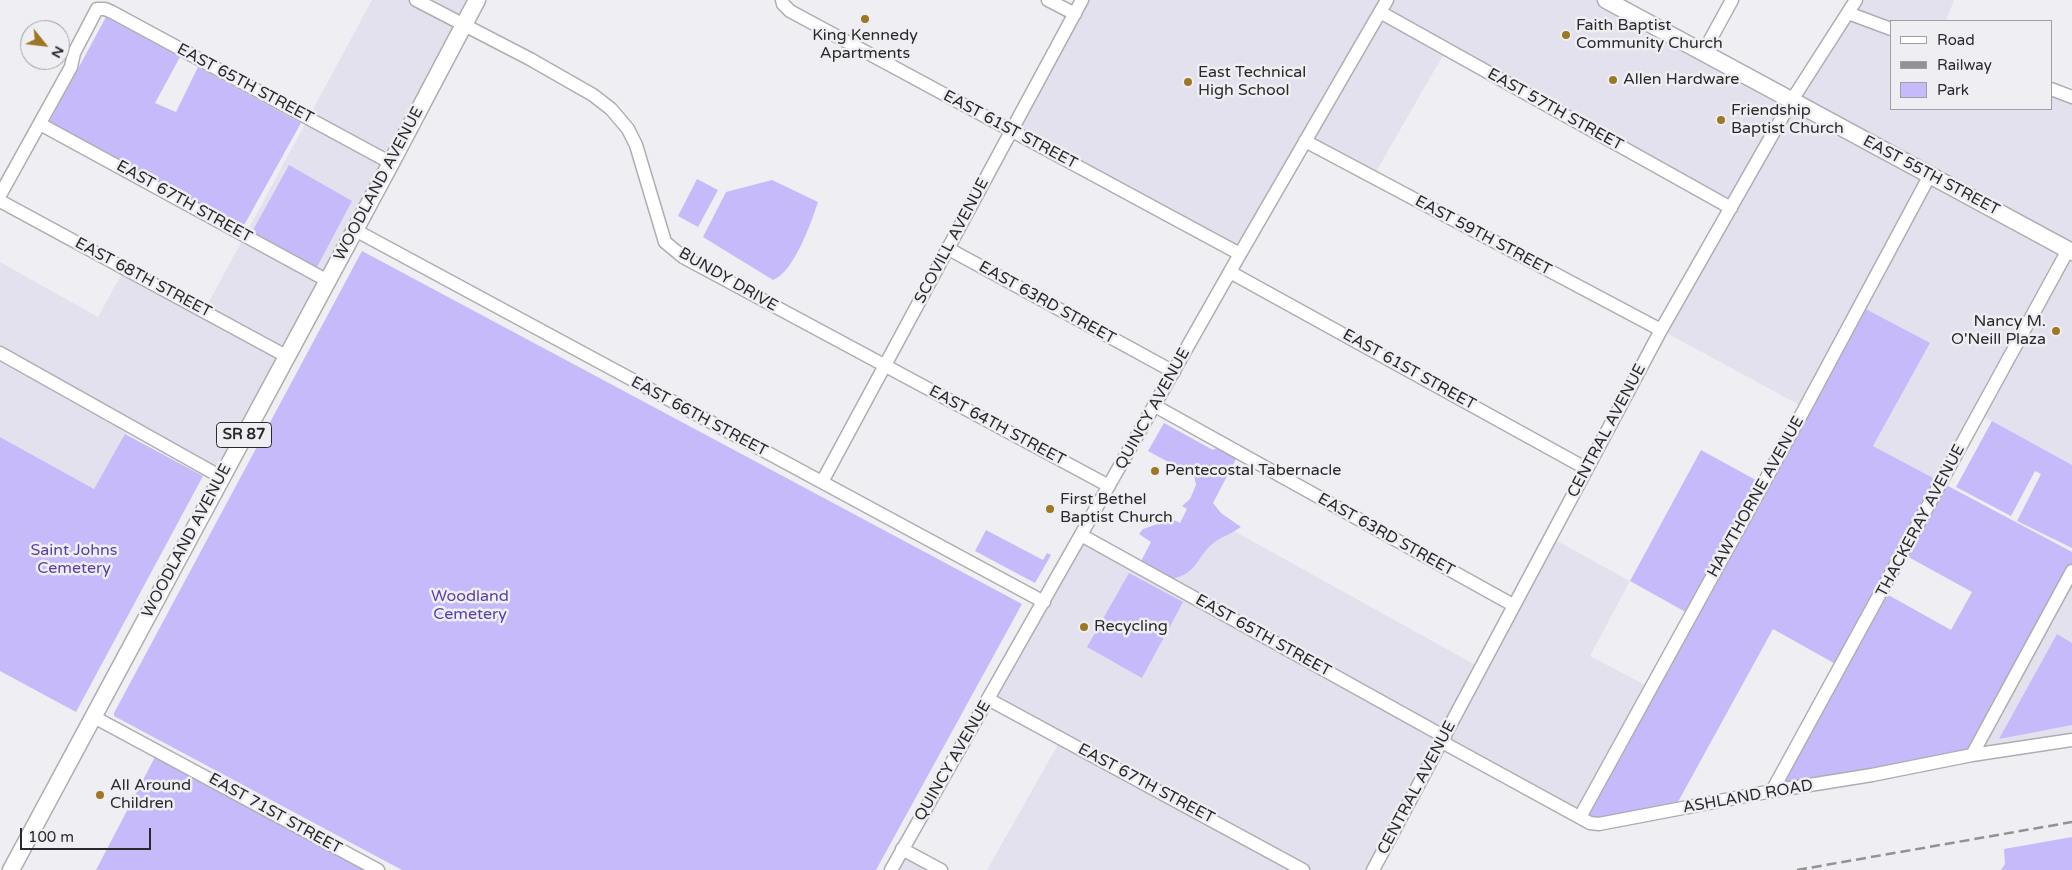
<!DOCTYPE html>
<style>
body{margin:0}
#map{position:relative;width:2072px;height:870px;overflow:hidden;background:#efeff3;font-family:"Varela Round",sans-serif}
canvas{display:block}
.legend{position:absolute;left:1890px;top:20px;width:162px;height:90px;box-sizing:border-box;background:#efeff3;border:1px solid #a0a0a3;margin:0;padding:6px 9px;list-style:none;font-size:15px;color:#2a2a2c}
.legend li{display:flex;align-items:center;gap:10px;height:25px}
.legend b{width:25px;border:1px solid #a0a0a3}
.north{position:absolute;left:20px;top:20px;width:50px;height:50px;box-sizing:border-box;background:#efeff3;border:1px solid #a0a0a3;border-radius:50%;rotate:119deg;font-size:14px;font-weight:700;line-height:20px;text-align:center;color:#2a2a2c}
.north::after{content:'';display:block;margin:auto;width:18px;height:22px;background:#9d7723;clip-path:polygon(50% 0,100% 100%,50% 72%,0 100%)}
.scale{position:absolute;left:20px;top:828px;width:131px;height:22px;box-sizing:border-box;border:2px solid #2a2a2c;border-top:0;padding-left:6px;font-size:15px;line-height:18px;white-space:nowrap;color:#2a2a2c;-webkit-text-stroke:4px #efeff3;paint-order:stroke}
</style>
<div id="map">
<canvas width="2072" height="870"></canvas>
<ul class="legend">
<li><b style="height:6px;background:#fff"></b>Road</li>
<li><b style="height:6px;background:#929295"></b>Railway</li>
<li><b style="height:14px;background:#c6bafb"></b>Park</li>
</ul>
<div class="north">N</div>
<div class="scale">100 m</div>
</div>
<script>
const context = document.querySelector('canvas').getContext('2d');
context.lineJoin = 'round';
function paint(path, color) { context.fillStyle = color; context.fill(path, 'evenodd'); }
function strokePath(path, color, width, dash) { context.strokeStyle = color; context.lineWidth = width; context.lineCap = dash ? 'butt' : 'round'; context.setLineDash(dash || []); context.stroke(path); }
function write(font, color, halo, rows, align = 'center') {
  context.font = font + ' "Varela Round",sans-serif'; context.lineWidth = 5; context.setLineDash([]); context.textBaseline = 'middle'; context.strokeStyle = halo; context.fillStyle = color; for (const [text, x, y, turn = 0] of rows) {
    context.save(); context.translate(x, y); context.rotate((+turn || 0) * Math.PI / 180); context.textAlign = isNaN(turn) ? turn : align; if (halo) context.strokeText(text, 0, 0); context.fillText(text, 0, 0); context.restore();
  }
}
const built = new Path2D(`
 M372 0H477L221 477 131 426 94 489 0 437V262L98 317 125 268 204 311Z
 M1082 0H1606L1791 100 1856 0H1954L1946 21H1891V109H2051V89L2072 97V465L1979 414 1942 483 1873 446 1930 343 1805 408 1661 330 1731 207 1446 50 1373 177 1305 142 1240 254 1011 130Z
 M1198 511 1481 668 1550 537 1630 581 1590 656 1651 688 1580 817 1442 742 1373 870H987L1061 739 988 699 1081 535 1160 579Z
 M2072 571V740L1972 755Z
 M902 849 941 870H891Z`);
const green = new Path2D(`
 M106 17 180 57 155 103 176 112 198 67 301 123 243 227 49 122Z
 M289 165 352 201 317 267 252 232Z
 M697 179 718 190 698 227 678 216Z
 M772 180 818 202C811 223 794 272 773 280L703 237 726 192Z
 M362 251 1022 604 876 870H402L114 716V713Z
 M1860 306 1930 343 1873 446 2072 552V571L1972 755 1772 791 1841 667 1773 629 1673 811 1599 824 1580 817 1691 615 1630 581 1701 450 1763 484ZM1903 554 1972 592 1951 630 1883 592Z
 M1992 421 2072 465V548L2017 521 2041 474 2035 471 2011 516 1956 487Z
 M1164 423 1213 450 1218 447 1236 459 1213 503 1221 513 1241 527C1233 533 1223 536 1216 541 1196 555 1199 574 1171 579L1140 563 1151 542 1139 534 1143 529 1172 519 1180 523 1187 509 1182 506 1190 499 1196 485 1194 476 1148 451Z
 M125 434 203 476 76 712 0 671V437L94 489Z
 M986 530 1043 560 1047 553 1051 555 1035 583 975 551Z
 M1129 573 1183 602 1142 678 1087 647Z
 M2057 634 2072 643V725L1999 739Z
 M155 757 364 870H96Z
 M2072 837V870H2001L2005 864 2004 849Z`);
const minor = new Path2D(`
 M416 0 530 59 593 95 611 109 628 129 636 145 665 242 683 257 1109 486
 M782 0 783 4 790 11 1240 254
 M1048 0 1075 14
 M1380 12 1731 208
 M1848 13 1891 29
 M1703 53 1732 0
 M2051 89 2072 97
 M40 124 328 281
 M1305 141 1661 330
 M0 195 71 67 74 53 97 9H105L112 12 391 163
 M0 201 286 356
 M355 230 1044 602
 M947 248 1174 372
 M1230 272 1587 469
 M0 353 221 477
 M1155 406 1513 605
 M822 482 1082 0
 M1081 535 1445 737
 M988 699 1303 870
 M92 716 378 870
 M1442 742 1590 823 1599 824 1772 791 1872 775 1972 755 2072 740
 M1972 755 2072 571
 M1772 791 2068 250
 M1580 817 1805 408 1930 175
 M902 849 941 870
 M891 870 1240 254 1387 0
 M1373 870 1661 330 1792 100 1856 0`);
const major = new Path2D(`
 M1606 0 2072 252
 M11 870 391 163 477 0`);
const rail = new Path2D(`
 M1797 870 2072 822`);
const markers = [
 [865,19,5,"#9d7723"],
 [1566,35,5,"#9d7723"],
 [1613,80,5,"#9d7723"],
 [1188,82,5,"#9d7723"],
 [1721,120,5,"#9d7723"],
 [2056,331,5,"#9d7723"],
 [1155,471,5,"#9d7723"],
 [1050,509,5,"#9d7723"],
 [1084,627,5,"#9d7723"],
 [100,795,5,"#9d7723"]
];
const shields = [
 [244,435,55]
];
const shieldNames = [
 ["SR 87",244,435]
];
const poiNames = [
 ["Faith Baptist",1576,26],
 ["Community Church",1576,44],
 ["King Kennedy",865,36,"center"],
 ["Apartments",865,54,"center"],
 ["East Technical",1198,73],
 ["High School",1198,91],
 ["Allen Hardware",1623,80],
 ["Friendship",1731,111],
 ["Baptist Church",1731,129],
 ["Nancy M.",2046,322,"right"],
 ["O'Neill Plaza",2046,340,"right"],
 ["Pentecostal Tabernacle",1165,471],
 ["First Bethel",1060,500],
 ["Baptist Church",1060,518],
 ["Recycling",1094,627],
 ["All Around",110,786],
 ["Children",110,804]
];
const streetNames = [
 ["EAST 65TH STREET",245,84,28],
 ["EAST 57TH STREET",1555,110,29],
 ["EAST 61ST STREET",1010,130,28],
 ["EAST 55TH STREET",1931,176,28],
 ["WOODLAND AVENUE",379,184,-62],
 ["EAST 67TH STREET",184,202,29],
 ["EAST 59TH STREET",1483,236,28],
 ["SCOVILL AVENUE",952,241,-62],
 ["EAST 68TH STREET",143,278,28],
 ["BUNDY DRIVE",728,280,30],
 ["EAST 63RD STREET",1047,303,29],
 ["EAST 61ST STREET",1409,370,29],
 ["QUINCY AVENUE",1153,409,-61],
 ["EAST 66TH STREET",699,417,28],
 ["EAST 64TH STREET",997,426,28],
 ["CENTRAL AVENUE",1607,431,-62],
 ["HAWTHORNE AVENUE",1756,497,-61],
 ["THACKERAY AVENUE",1921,521,-62],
 ["EAST 63RD STREET",1386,535,29],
 ["WOODLAND AVENUE",187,541,-62],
 ["EAST 65TH STREET",1263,636,29],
 ["QUINCY AVENUE",953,761,-60],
 ["EAST 67TH STREET",1146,784,28],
 ["CENTRAL AVENUE",1417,788,-62],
 ["ASHLAND ROAD",1748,797,-10],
 ["EAST 71ST STREET",275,814,29]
];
const parkNames = [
 ["Saint Johns",74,551],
 ["Cemetery",74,569],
 ["Woodland",470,597],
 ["Cemetery",470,615]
];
paint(built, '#e3e1ed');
paint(green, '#c6bafb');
strokePath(minor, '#aeaeb2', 15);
strokePath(major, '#aeaeb2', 19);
strokePath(minor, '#fff', 12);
strokePath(major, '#fff', 16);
strokePath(rail, '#929295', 2.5, [10, 5]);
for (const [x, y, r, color] of markers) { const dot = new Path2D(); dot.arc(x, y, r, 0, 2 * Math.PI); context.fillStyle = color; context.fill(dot); strokePath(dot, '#efeff3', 2); }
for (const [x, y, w] of shields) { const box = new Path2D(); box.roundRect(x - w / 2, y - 12.5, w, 25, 4); context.fillStyle = '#efeff3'; context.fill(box); strokePath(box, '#2a2a2c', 1); }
write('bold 15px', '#2a2a2c', null, shieldNames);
write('16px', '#2a2a2c', '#efeff3', poiNames, 'left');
write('16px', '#2a2a2c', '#efeff3', streetNames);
write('16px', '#5d3ea5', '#efeff3', parkNames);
</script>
